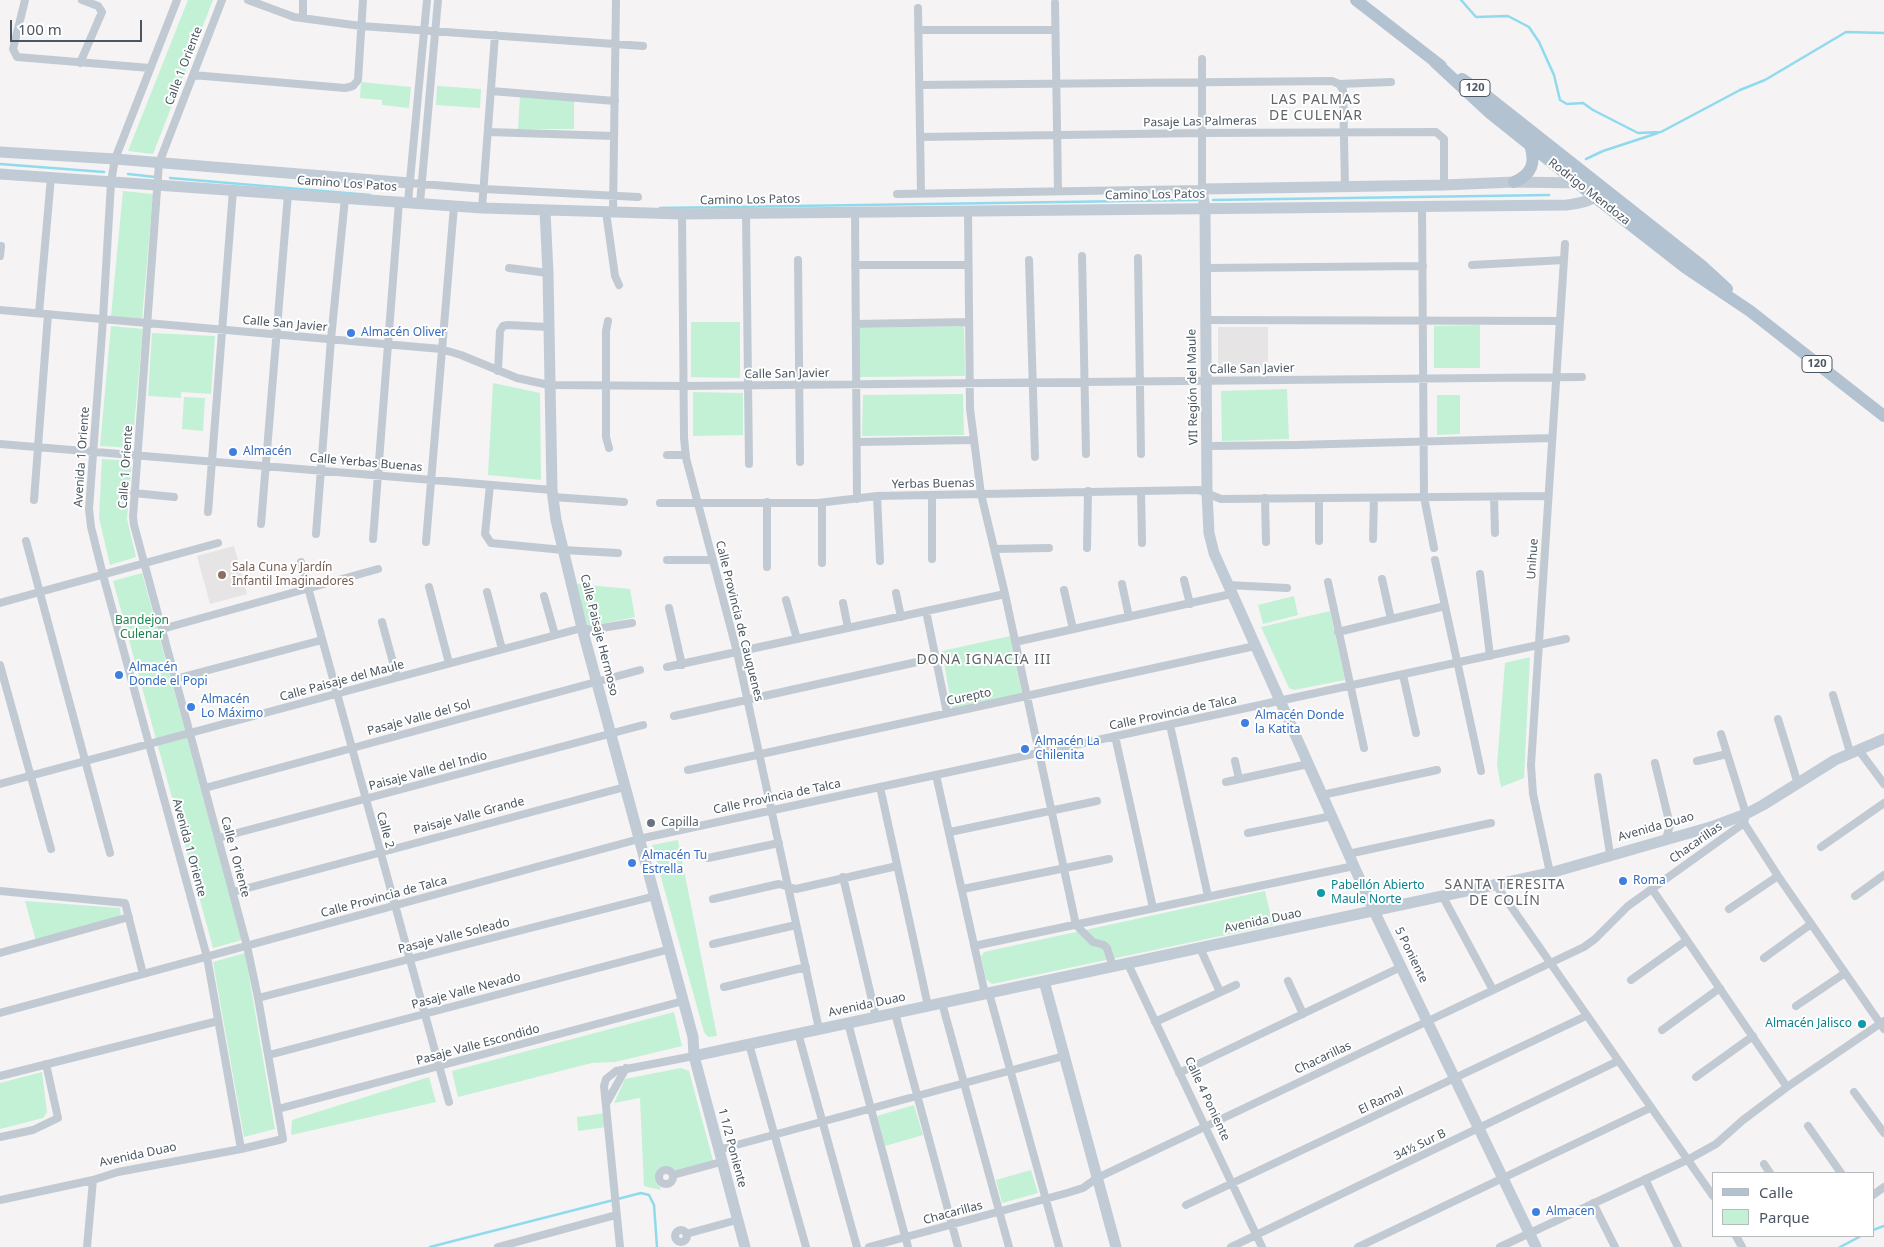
<!DOCTYPE html>
<meta charset="utf-8">
<style>
body{margin:0}
#map{position:relative;width:1884px;height:1247px;overflow:hidden;background:#f5f3f3;font-family:"Noto Sans",sans-serif}
canvas{display:block}
.legend{position:absolute;left:1712px;top:1172px;width:162px;height:65px;box-sizing:border-box;background:#fff;border:1px solid #b7bbc0;margin:0;padding:6px 9px;list-style:none;font-size:15px;color:#4a5661}
.legend li{display:flex;align-items:center;gap:10px;height:25px}
.legend b{width:25px;border:1px solid #b7bbc0}
.scale{position:absolute;left:10px;top:20px;width:132px;height:22px;box-sizing:border-box;border:2px solid #4a5661;border-top:0;padding-left:6px;font-size:15px;line-height:18px;white-space:nowrap;color:#4a5661;-webkit-text-stroke:4px #fff;paint-order:stroke}
</style>
<div id="map">
<canvas width="1884" height="1247"></canvas>
<ul class="legend">
<li><b style="height:6px;background:#b3c2d1"></b>Calle</li>
<li><b style="height:14px;background:#c3f1d5"></b>Parque</li>
</ul>
<div class="scale">100 m</div>
</div>
<script>
const context = document.querySelector('canvas').getContext('2d');
context.lineJoin = 'round';
function paint(path, color) { context.fillStyle = color; context.fill(path, 'evenodd'); }
function strokePath(path, color, width, dash) { context.strokeStyle = color; context.lineWidth = width; context.lineCap = dash ? 'butt' : 'round'; context.setLineDash(dash || []); context.stroke(path); }
function write(font, color, halo, rows, align = 'center') {
  context.font = font + ' "Noto Sans",sans-serif'; context.lineWidth = 4; context.setLineDash([]); context.textBaseline = 'middle'; context.strokeStyle = halo; context.fillStyle = color; for (const [text, x, y, turn = 0] of rows) {
    context.save(); context.translate(x, y); context.rotate((+turn || 0) * Math.PI / 180); context.textAlign = isNaN(turn) ? turn : align; if (halo) context.strokeText(text, 0, 0); context.fillText(text, 0, 0); context.restore();
  }
}
const education = new Path2D(`
 M1218 327H1268V371L1224 372 1218 368Z
 M234 546 247 594 210 604 197 556Z`);
const green = new Path2D(`
 M188 0H213L153 154 128 151Z
 M361 82 411 87 409 108 382 105V100L360 98Z
 M437 86 481 89 480 108 436 105Z
 M520 96 574 101V129H518Z
 M123 191 153 194 142 319 111 316Z
 M691 322H740V378L691 377Z
 M1480 325V368H1434V326Z
 M111 326 143 329 132 448 100 446Z
 M964 326 965 376 860 377 859 328Z
 M152 333 215 336 211 394 181 392V398L148 396Z
 M493 383 540 393 541 480 488 475Z
 M1287 389 1289 439 1222 441 1221 391Z
 M693 392 743 393V435L693 436Z
 M963 394 964 435 862 436 863 395Z
 M1437 395H1460V434L1437 435Z
 M184 397 205 398 203 431 182 429Z
 M102 459 132 461 127 519 136 557 110 565 99 518Z
 M142 573 242 940 213 948 113 581Z
 M577 584 630 589 635 617 587 627Z
 M1294 596 1298 615 1263 624 1258 605Z
 M1330 611 1345 680 1294 690 1289 688 1261 627Z
 M1010 636 1022 694 952 709 942 651Z
 M1530 657 1524 778 1501 787 1497 765 1505 663Z
 M678 840 717 1036 708 1037 704 1032 652 845Z
 M1265 891 1273 925 992 984 986 979 981 957 984 952Z
 M25 901 120 908 121 917 36 941Z
 M245 953 275 1129 244 1137 213 962Z
 M674 1012 682 1046 615 1062 592 1063 458 1097 452 1071Z
 M681 1068 689 1071 714 1164 673 1173 668 1170C657 1173 656 1180 661 1190L644 1186 640 1098 614 1103 625 1079Z
 M42 1072 47 1112 43 1118 0 1129V1083Z
 M429 1077 436 1102 291 1135 292 1120Z
 M914 1105 923 1135 885 1146 877 1116Z
 M606 1113 607 1127 578 1131 577 1117Z
 M1031 1170 1038 1193 1002 1203 996 1180Z`);
const stream = new Path2D(`
 M1461 0 1476 17 1508 16 1529 27 1539 42 1554 75 1560 100 1567 104 1583 103 1593 110 1638 133 1661 132 1740 90 1765 80 1846 32 1884 33
 M1586 159 1603 151 1658 133
 M0 164 104 172
 M128 174 155 177
 M170 178 370 195
 M1213 200 1549 195
 M660 208 1197 200
 M1873 1230 1884 1226
 M430 1247 641 1193 649 1195 654 1205 657 1247
 M1840 1247 1861 1236`);
const street = new Path2D(`
 M25 0 13 49 17 57 150 68
 M177 0 115 159 111 182 103 319 89 509 91 527 103 575 207 957 241 1149
 M248 0 294 17 361 26 643 46
 M1055 3 1058 190
 M918 8 921 193
 M303 18V0
 M918 30H1055
 M80 63 102 12 98 6 82 0
 M193 75 345 88 353 86 358 80 363 0
 M1339 84 1343 90 1345 187
 M1339 84 1391 82
 M919 85 1332 81 1339 84
 M491 91 615 101
 M488 132 614 136
 M920 137 1202 133 1436 132 1444 139V185
 M410 183 484 189 638 197
 M897 194 1202 189V59
 M408 202 427 0
 M420 203 438 0
 M1422 207 1424 497 1434 548
 M482 208 495 35
 M968 211 970 409 981 494 1005 594 1076 925 1093 942 1104 945 1107 948 1113 967
 M606 212 615 276 619 285
 M613 212 616 0
 M855 212 857 499
 M746 213 749 464
 M682 214 684 438 686 458 737 652 819 1029
 M0 256 1 246
 M1082 256 1086 454
 M1138 258 1141 454
 M798 260 800 462
 M1029 260 1035 457
 M855 265H968
 M1472 265 1564 260
 M509 268 548 273
 M1206 268 1423 266
 M0 310 441 349 461 355 517 378 549 385 684 386 1582 377
 M39 313 51 177
 M1206 320 1560 321
 M608 321 606 331V437L609 448
 M856 324 969 322
 M498 371 500 331 503 326 508 325 548 327
 M858 442 973 440
 M0 444 552 490
 M1207 446 1296 445 1552 438
 M667 455H686
 M490 485 485 534 491 543 563 550 618 553
 M1141 491 1142 543
 M134 493 174 497
 M932 495V559
 M877 496 880 561
 M553 497 624 502
 M1494 497 1495 533
 M1265 498 1266 542
 M1319 498V541
 M34 500 48 314
 M660 503H818L877 496 1141 491 1199 490 1221 499 1548 496
 M822 503V563
 M208 512 233 190
 M261 524 288 194
 M316 534 331 339 345 198
 M373 539 399 202
 M1373 539 1374 498
 M26 541 110 853
 M426 542 454 206
 M1087 548 1088 491
 M995 549 1049 548
 M667 560H713
 M1435 560 1481 771
 M301 562 449 1102
 M767 567V502
 M1480 574 1490 656
 M1382 579 1391 619
 M1184 580 1190 604
 M1328 582 1364 748
 M1122 584 1129 617
 M1227 585 1287 588
 M429 587 449 663
 M1064 590 1073 629
 M487 592 502 649
 M896 593 901 617
 M544 596 555 635
 M786 600 797 639
 M0 603 218 543
 M843 603 848 628
 M669 608 682 665
 M926 611 947 713
 M382 622 397 677
 M162 629 378 569
 M1338 632 1445 606
 M1015 642 1231 594
 M0 665 51 849
 M667 667 1005 594
 M1403 675 1416 733
 M175 679 322 640
 M1833 695 1850 752
 M674 716 935 658
 M1778 719 1798 784
 M1170 725 1208 896
 M1115 736 1153 908
 M1858 749 1884 784
 M1235 761 1239 779
 M1697 761 1727 754
 M1655 763 1670 825 1666 839
 M688 770 1255 646
 M936 775 985 994
 M1598 777 1610 854
 M1226 782 1308 764
 M0 784 582 628 590 630 632 623
 M880 787 928 1006
 M205 788 640 670
 M1322 795 1437 770
 M1744 823 1778 876 1884 1029
 M950 832 1097 801
 M1248 833 1332 816
 M218 838 643 725
 M1821 847 1884 803
 M1348 854 1491 823
 M708 858 779 843
 M1550 873 1533 794 1531 765 1565 244
 M843 877 876 1017
 M1496 885 1713 1196
 M963 889 1109 859
 M1652 889 1787 1087
 M0 891 125 903 143 974
 M233 892 625 787
 M1855 896 1884 875
 M1443 897 1493 990
 M713 899 779 884 796 889 897 866
 M1729 909 1778 876
 M713 944 796 925
 M974 946 1354 866
 M1200 948 1220 992
 M0 953 129 917
 M1764 958 1811 924
 M1128 964 1262 1247
 M1631 980 1687 940
 M1288 981 1303 1014
 M724 987 806 967
 M989 993 1059 1247
 M258 998 655 896
 M942 1003 1009 1247
 M1796 1006 1845 973
 M0 1013 639 839 1566 639
 M895 1013 958 1247
 M1155 1022 1236 985
 M848 1023 908 1247
 M1662 1030 1720 988
 M798 1033 857 1247
 M749 1044 806 1247
 M269 1055 670 949
 M1179 1073 1401 967
 M0 1076 218 1021
 M1696 1077 1753 1036
 M1854 1092 1884 1133
 M606 1104 626 1068
 M278 1109 683 1001
 M1808 1126 1841 1173
 M0 1137 33 1130 58 1118 46 1064
 M718 1150 1064 1056
 M1764 1164 1770 1173
 M659 1177a7 7 0 1 1 14 0a7 7 0 1 1-14 0Z
 M673 1175 721 1162
 M1645 1179 1678 1247
 M1873 1195 1884 1187
 M0 1200 93 1180 118 1172 241 1149 283 1139 258 998 247 946 134 525 133 517 159 163 222 0
 M1593 1203 1615 1247
 M1186 1205 1586 1016
 M675 1236a6 6 0 1 1 12 0a6 6 0 1 1-12 0Z
 M686 1234 737 1220
 M1736 1236 1742 1247
 M87 1247 93 1180
 M498 1247 616 1215
 M620 1247 604 1086 606 1079 616 1071 694 1056
 M869 1247 1067 1193 1083 1188 1097 1178 1584 947 1595 939 1628 906 1744 823 1746 814 1721 734
 M1231 1247 1618 1061
 M1358 1247 1650 1108
 M1500 1247 1689 1159 1716 1144 1743 1120 1787 1087 1884 1021`);
const secondary = new Path2D(`
 M0 152 115 159 410 183
 M0 174 482 208 682 214 1567 205C1579 203 1593 202 1600 191
 M545 211 548 273 552 490 556 520 582 628 693 1037 694 1056 745 1247
 M1044 981 1116 1247
 M694 1056 1550 873 1714 826 1746 814 1763 805 1835 760 1884 739
 M1536 1247 1374 911 1214 553 1209 533 1207 493 1205 209 1202 189 1444 185 1514 182 1582 183`);
const primary = new Path2D(`
 M1356 0 1441 66
 M1435 62 1490 113 1595 197 1686 268 1750 311 1884 416
 M1462 79 1483 93 1702 266 1727 289
 M1514 182C1532 175 1536 162 1530 145`);
const markers = [
 [351,333,5,"#3f7fe0"],
 [233,452,5,"#3f7fe0"],
 [222,575,5,"#8d6e63"],
 [119,675,5,"#3f7fe0"],
 [191,707,5,"#3f7fe0"],
 [1245,723,5,"#3f7fe0"],
 [1025,749,5,"#3f7fe0"],
 [651,823,5,"#6b7280"],
 [632,863,5,"#3f7fe0"],
 [1623,881,5,"#3f7fe0"],
 [1321,893,5,"#0f9aa8"],
 [1862,1024,5,"#0f9aa8"],
 [1536,1212,5,"#3f7fe0"]
];
const shields = [
 [1475,88,30],
 [1817,364,30]
];
const shieldNames = [
 ["120",1475,88],
 ["120",1817,364]
];
const streetNames = [
 ["Calle 1 Oriente",184,66,-69],
 ["Pasaje Las Palmeras",1200,122,-1],
 ["Camino Los Patos",347,184,4],
 ["Rodrigo Mendoza",1589,192,38],
 ["Camino Los Patos",1155,195,-1],
 ["Camino Los Patos",750,200,-1],
 ["Calle San Javier",285,324,5],
 ["Calle San Javier",1252,369,-1],
 ["Calle San Javier",787,374,-1],
 ["VII Región del Maule",1193,387,-91],
 ["Avenida 1 Oriente",82,457,-86],
 ["Calle Yerbas Buenas",366,463,5],
 ["Calle 1 Oriente",126,467,-86],
 ["Yerbas Buenas",933,484,-1],
 ["Unihue",1533,559,-86],
 ["Calle Provincia de Cauquenes",739,621,76],
 ["Calle Paisaje Hermoso",599,635,76],
 ["Calle Paisaje del Maule",342,681,-15],
 ["Curepto",969,697,-12],
 ["Calle Provincia de Talca",1173,713,-12],
 ["Pasaje Valle del Sol",419,718,-15],
 ["Paisaje Valle del Indio",428,771,-15],
 ["Calle Provincia de Talca",777,797,-12],
 ["Paisaje Valle Grande",469,816,-15],
 ["Avenida Duao",1656,827,-16],
 ["Calle 2",385,830,75],
 ["Chacarillas",1696,843,-35],
 ["Avenida 1 Oriente",189,848,75],
 ["Calle 1 Oriente",235,857,75],
 ["Calle Provincia de Talca",384,897,-15],
 ["Avenida Duao",1263,921,-12],
 ["Pasaje Valle Soleado",454,936,-14],
 ["5 Poniente",1411,955,64],
 ["Pasaje Valle Nevado",466,991,-15],
 ["Avenida Duao",867,1005,-12],
 ["Pasaje Valle Escondido",478,1045,-15],
 ["Chacarillas",1323,1058,-25],
 ["Calle 4 Poniente",1207,1099,65],
 ["El Ramal",1381,1101,-25],
 ["34½ Sur B",1420,1145,-26],
 ["1 1/2 Poniente",732,1148,75],
 ["Avenida Duao",138,1155,-12],
 ["Chacarillas",953,1213,-15]
];
const shopNames = [
 ["Almacén Oliver",361,333],
 ["Almacén",243,452],
 ["Almacén",129,668],
 ["Donde el Popi",129,682],
 ["Almacén",201,700],
 ["Lo Máximo",201,714],
 ["Almacén Donde",1255,716],
 ["la Katita",1255,730],
 ["Almacén La",1035,742],
 ["Chilenita",1035,756],
 ["Almacén Tu",642,856],
 ["Estrella",642,870],
 ["Roma",1633,881],
 ["Almacen",1546,1212]
];
const educationNames = [
 ["Sala Cuna y Jardín",232,568],
 ["Infantil Imaginadores",232,582]
];
const parkNames = [
 ["Bandejon",142,621],
 ["Culenar",142,635]
];
const worshipNames = [
 ["Capilla",661,823]
];
const cultureNames = [
 ["Pabellón Abierto",1331,886],
 ["Maule Norte",1331,900],
 ["Almacén Jalisco",1852,1024,"right"]
];
const neighbourhoodNames = [
 ["LAS PALMAS",1316,100],
 ["DE CULENAR",1316,116],
 ["DONA IGNACIA III",984,660],
 ["SANTA TERESITA",1505,885],
 ["DE COLÍN",1505,901]
];
paint(education, '#e6e4e5');
paint(green, '#c3f1d5');
strokePath(stream, '#90daee', 2.5);
strokePath(street, '#c1cad2', 8);
strokePath(secondary, '#c1cbd6', 11);
strokePath(primary, '#b3c2d1', 12);
for (const [x, y, r, color] of markers) { const dot = new Path2D(); dot.arc(x, y, r, 0, 2 * Math.PI); context.fillStyle = color; context.fill(dot); strokePath(dot, '#fff', 2); }
for (const [x, y, w] of shields) { const box = new Path2D(); box.roundRect(x - w / 2, y - 8.5, w, 17, 4); context.fillStyle = '#fff'; context.fill(box); strokePath(box, '#4a5661', 1); }
write('bold 11px', '#4a5661', null, shieldNames);
write('12px', '#4a5661', '#fff', streetNames);
write('12px', '#366cbe', '#fff', shopNames, 'left');
write('12px', '#785e54', '#fff', educationNames, 'left');
write('12px', '#17864f', '#fff', parkNames);
write('12px', '#5b616d', '#fff', worshipNames, 'left');
write('12px', '#0d838f', '#fff', cultureNames, 'left');
context.letterSpacing = '1px';
write('14px', '#5f6368', '#fff', neighbourhoodNames);
context.letterSpacing = '0px';
</script>
